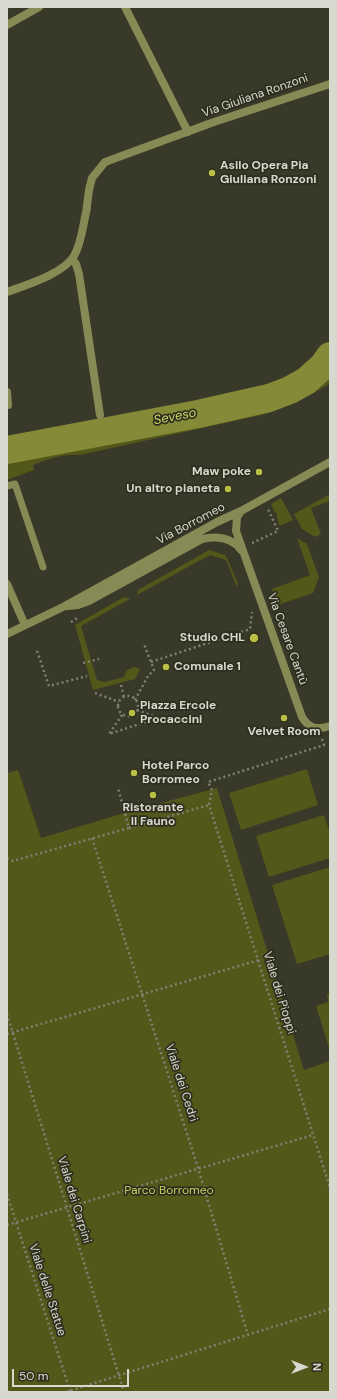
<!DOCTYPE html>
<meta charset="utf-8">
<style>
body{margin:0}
#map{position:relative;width:337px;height:1399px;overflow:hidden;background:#383928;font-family:"DM Sans",sans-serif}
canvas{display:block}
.frame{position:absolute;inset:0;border:8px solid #d7d8ce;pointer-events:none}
.north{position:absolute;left:285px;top:1347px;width:40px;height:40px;-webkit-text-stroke:3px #2e2f1e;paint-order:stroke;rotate:90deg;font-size:11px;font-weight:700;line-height:16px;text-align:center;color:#d7d8ce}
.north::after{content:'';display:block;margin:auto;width:14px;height:18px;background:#d7d8ce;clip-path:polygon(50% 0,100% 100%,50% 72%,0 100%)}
.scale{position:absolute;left:12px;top:1369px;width:117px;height:18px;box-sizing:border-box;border:2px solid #d7d8ce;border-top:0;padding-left:5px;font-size:12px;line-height:14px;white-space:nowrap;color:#d7d8ce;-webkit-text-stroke:3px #2e2f1e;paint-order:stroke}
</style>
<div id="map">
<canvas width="337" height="1399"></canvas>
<div class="frame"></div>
<div class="north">N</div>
<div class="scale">50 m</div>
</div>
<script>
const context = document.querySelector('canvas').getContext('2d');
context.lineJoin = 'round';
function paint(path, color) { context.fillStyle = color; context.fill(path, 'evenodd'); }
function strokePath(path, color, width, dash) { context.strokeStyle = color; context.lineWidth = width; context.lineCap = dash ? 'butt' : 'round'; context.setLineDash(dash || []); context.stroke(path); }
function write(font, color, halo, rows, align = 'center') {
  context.font = font + ' "DM Sans",sans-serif'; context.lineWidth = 3.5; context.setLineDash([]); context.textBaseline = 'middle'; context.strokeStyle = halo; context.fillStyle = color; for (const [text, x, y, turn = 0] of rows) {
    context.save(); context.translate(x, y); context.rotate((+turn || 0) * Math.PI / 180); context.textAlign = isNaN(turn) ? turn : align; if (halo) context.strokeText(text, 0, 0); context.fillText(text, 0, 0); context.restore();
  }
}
const green = new Path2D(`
 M330 373V384L294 403 266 414 80 455C61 454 49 459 33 465L34 470 7 480V460L261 411C286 404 314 394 330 373Z
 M330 494V501L311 508 321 534 315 537 302 529 294 514Z
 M281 498 293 520 279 526 276 512 274 511 271 504Z
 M297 538 307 544 319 577 313 593 278 605 272 589 310 575Z
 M209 550 225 555 227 558 238 584 237 587 226 560 210 555 137 595 138 590Z
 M124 597 130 599 81 626 97 680 105 682 124 677 126 671 134 667 140 669 135 679 93 690 75 625Z
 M307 769 318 805 241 830 229 793Z
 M18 770 41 838 131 811 217 788 304 1070 330 1061V1392H7V773Z
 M324 815 330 834V858L269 877 256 836Z
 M330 867V954L297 964 272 885Z
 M327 994H330V1051L316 1006 328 1002Z`);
const river = new Path2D(`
 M7 450 198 414 269 398 290 390 306 381 323 366 330 356`);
const path = new Path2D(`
 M252 543 278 531 268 509
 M71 622 79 617
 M37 651 49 686 87 676
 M151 662 250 629 252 612
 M83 663 99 659
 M121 685 124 697
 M95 693 119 702
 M118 706a10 10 0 1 1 20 0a10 10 0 1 1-20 0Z
 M135 700 148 676 154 670 144 644
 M122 715 109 734 158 718 137 710
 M322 739 324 745 208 782 212 790 209 805 330 1188
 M129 828 209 805
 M92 838 198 1168 248 1335
 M7 858 13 861 129 828 118 788
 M7 1014 124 1392
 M7 1034 259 960
 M7 1194 70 1391
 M7 1225 313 1135
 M7 1390 8 1392
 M66 1392 330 1309`);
const service = new Path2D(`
 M7 486 15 484 43 567`);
const minor = new Path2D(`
 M125 7 188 132
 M86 213 89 190 92 178 105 162 214 122 330 84
 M72 259 76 264 79 274 100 415
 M7 292C26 285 63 274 74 256 82 242 83 224 87 208
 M7 392 8 405
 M241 511 237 517 236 531 302 717C309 729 318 730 330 726
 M7 584 25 625
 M68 606 78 605 89 601 202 539C216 536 232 537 241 550
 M7 634 63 607 217 522 241 511 330 462`);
const tertiary = new Path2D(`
 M7 25 39 7`);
const markers = [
 [212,173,4,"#bac045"],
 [259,472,4,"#bac045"],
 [228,489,4,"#bac045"],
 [254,638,5,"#bac045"],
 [166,667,4,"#bac045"],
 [132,713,4,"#bac045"],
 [284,718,4,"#bac045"],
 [134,773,4,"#bac045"],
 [153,795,4,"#bac045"]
];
const streetNames = [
 ["Via Giuliana Ronzoni",255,96,-19],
 ["Via Borromeo",191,524,-28],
 ["Via Cesare Cantù",287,639,70],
 ["Viale dei Pioppi",279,993,73],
 ["Viale dei Cedri",181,1083,72],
 ["Viale dei Carpini",74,1200,73],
 ["Viale delle Statue",47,1290,72]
];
const poiNames = [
 ["Asilo Opera Pia",220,166],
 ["Giuliana Ronzoni",220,180],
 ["Maw poke",251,472,"right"],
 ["Un altro pianeta",220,489,"right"],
 ["Studio CHL",245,638,"right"],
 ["Comunale 1",174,667],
 ["Piazza Ercole",140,706],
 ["Procaccini",140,720],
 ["Velvet Room",284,732,"center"],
 ["Hotel Parco",142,766],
 ["Borromeo",142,780],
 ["Ristorante",153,808,"center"],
 ["Il Fauno",153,822,"center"]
];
const parkNames = [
 ["Parco Borromeo",169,1191]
];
const waterNames = [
 ["Seveso",175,417,-11]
];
paint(green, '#54571a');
strokePath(river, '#858a38', 28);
strokePath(path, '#808173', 2.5, [2, 3]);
strokePath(service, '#868a55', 7);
strokePath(minor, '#868a55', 8);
strokePath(tertiary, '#868a55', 8);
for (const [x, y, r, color] of markers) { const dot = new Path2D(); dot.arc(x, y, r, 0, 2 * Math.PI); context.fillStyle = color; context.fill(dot); strokePath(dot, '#2e2f1e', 1.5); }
write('12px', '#d7d8ce', '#2e2f1e', streetNames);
write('bold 12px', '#d7d8ce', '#2e2f1e', poiNames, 'left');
write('12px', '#c8ce5f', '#2e2f1e', parkNames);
write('italic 13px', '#d0d769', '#2e2f1e', waterNames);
</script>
